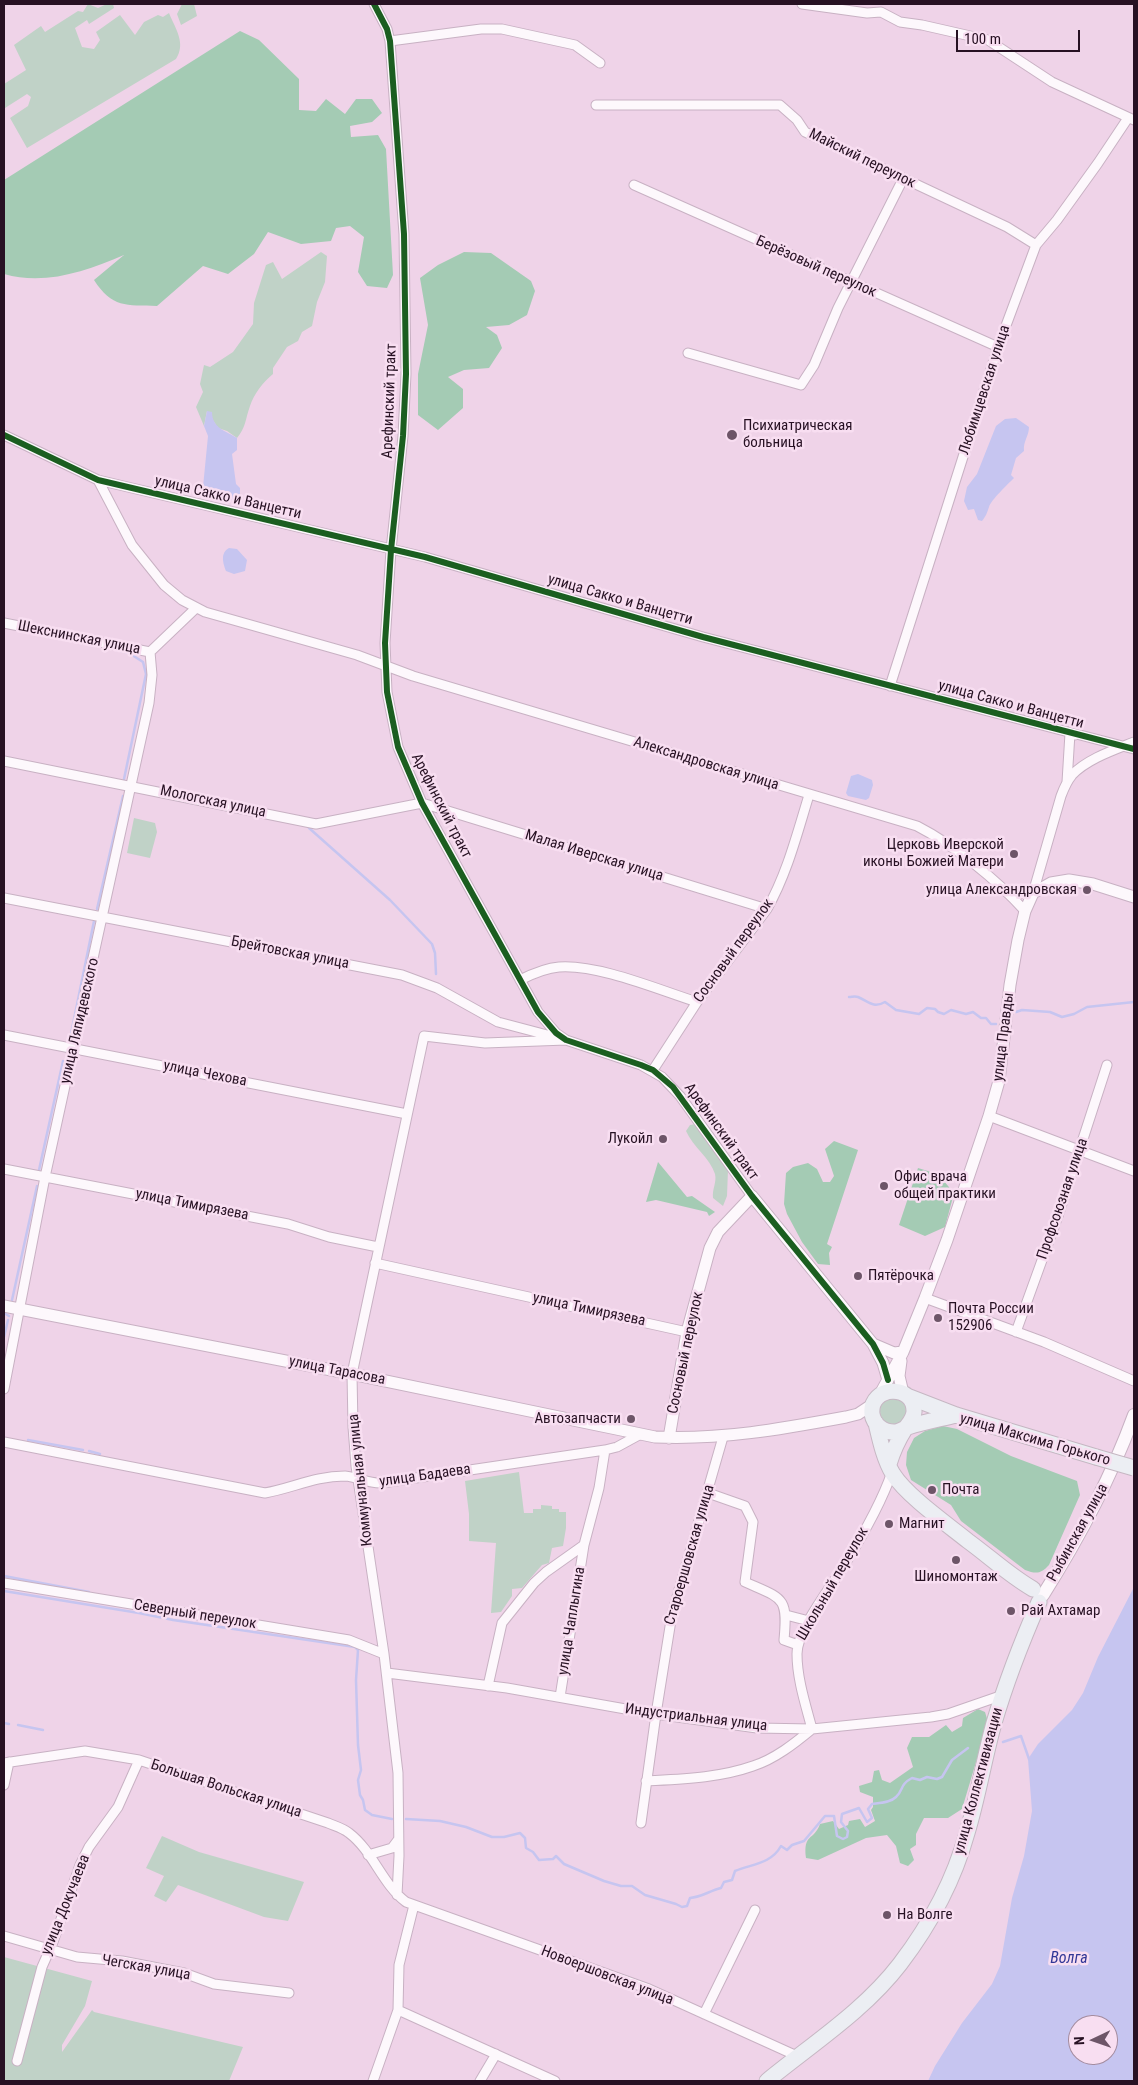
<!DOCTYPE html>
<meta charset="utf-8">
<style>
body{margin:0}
#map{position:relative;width:1138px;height:2085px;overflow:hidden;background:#efd3e8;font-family:"Roboto Condensed",sans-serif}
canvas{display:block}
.frame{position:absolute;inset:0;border:5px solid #271123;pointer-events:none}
.north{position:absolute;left:1068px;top:2015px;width:50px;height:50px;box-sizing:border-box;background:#f8def1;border:1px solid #a48c9f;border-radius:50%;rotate:267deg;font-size:14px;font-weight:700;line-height:20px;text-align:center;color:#271123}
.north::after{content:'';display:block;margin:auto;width:18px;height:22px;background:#6d5568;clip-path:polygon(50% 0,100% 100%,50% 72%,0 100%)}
.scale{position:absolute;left:956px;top:30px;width:124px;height:22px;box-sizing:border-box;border:2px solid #271123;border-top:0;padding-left:6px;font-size:15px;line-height:18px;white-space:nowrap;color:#271123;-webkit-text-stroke:4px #f8def1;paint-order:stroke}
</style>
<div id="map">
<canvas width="1138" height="2085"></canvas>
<div class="frame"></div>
<div class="north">N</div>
<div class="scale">100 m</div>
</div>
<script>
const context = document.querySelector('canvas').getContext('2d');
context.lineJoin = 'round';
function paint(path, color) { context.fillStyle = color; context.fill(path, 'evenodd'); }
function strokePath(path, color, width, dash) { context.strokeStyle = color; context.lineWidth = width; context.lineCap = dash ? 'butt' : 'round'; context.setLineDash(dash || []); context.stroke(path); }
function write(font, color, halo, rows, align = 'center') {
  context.font = font + ' "Roboto Condensed",sans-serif'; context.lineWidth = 5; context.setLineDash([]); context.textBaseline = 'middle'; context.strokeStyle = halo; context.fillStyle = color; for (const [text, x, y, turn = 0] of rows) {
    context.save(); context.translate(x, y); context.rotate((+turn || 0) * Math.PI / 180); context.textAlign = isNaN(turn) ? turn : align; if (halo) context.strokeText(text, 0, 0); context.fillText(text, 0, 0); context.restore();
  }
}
const green = new Path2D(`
 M88 4 98 8 107 4H113L114 8 89 24 87 20 75 28 82 47 94 49 100 40 96 32 120 15 135 35 144 22 158 15 163 17 169 13C176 30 186 43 176 59L27 148 10 118 28 106 31 97 27 94 5 108 4 118V84L26 70 14 45 41 26 45 32 78 11 83 12Z
 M182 4H194L197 16 181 25 177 14Z
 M321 252 327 256 325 282 317 302 312 326 302 332 298 341 287 347 273 368V374C263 382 254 394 250 406 245 420 246 427 237 438L227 431 218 428 207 411 204 426 196 407 203 392 200 384 204 365 210 367 233 352 253 324 254 303 266 265 273 262 282 279Z
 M134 818 155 823 157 832 150 858 127 853Z
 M696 1124 728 1170 727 1196 723 1206 713 1198C712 1189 717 1182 715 1174 710 1158 693 1147 686 1131L690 1125Z
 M880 1411a13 13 0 1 1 26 0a13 13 0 1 1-26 0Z
 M519 1472 524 1513H533V1509H541V1505L552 1506V1509H559V1512H566V1528L563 1546 552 1548 549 1563 542 1565 522 1588 512 1589V1596L501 1612 491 1613 496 1543 469 1541V1514L465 1481Z
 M162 1836 199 1852 304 1882 288 1921 264 1917 178 1885 166 1902 154 1896 164 1876 146 1868Z
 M4 1957 92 1981 85 2006 62 2045V2052L92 2010 94 2012 243 2047 229 2081H4Z`);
const forest = new Path2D(`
 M240 31 259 40 299 79V110L316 111 326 99 345 114 356 99H372L382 113 372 122 350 126 351 137 378 135 386 149 393 275 387 288 367 286 358 272 364 237 350 226 336 228 331 241 301 244 268 232 254 254 228 274 203 266 157 306C126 305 112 308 94 280L124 255C86 271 45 286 4 274V180Z
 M464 252 491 253 531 281 535 291 527 315 509 325 486 327 497 335 502 348 489 368 464 370 448 377 463 389V408L438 430 418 415V374L428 325 420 278 438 265Z
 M834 1141 858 1150 827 1244 832 1247 829 1253 830 1265 818 1264 802 1242 787 1214 784 1204 786 1173 793 1167 808 1163 817 1169 823 1182H830L834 1176 825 1149Z
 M658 1162 687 1197 692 1196 715 1212 709 1216 707 1212 656 1200 646 1202Z
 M918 1168 944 1176 943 1180 954 1193 945 1227 925 1236 899 1225Z
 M943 1426 957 1429 1011 1456 1077 1481 1080 1495 1049 1565C1041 1574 1036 1574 1025 1570L961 1521 951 1505 911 1480 906 1465 907 1452 914 1438 925 1431Z
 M978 1709 985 1712 988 1722 962 1809 948 1818H924L916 1834V1845L910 1849 914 1860 908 1866 900 1863 896 1846 887 1835 866 1838 818 1860 806 1858C803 1833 814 1841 820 1824L833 1821 839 1829 848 1825 849 1821 860 1819 865 1827 875 1821 871 1810 873 1807V1797L860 1792 859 1786 872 1782 874 1771 879 1770 882 1780 890 1783 913 1767 907 1748 912 1737H929L946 1725 952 1732 962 1726 963 1718Z`);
const water = new Path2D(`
 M207 411 212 412C212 428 226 431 237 438V450L232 454 236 484 240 488V499L227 501 218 497 210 499 211 494 203 487 208 436 204 426Z
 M1016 418 1029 427C1029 436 1023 441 1024 451L1016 458 1011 475 1014 478C1008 484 991 500 989 507 987 513 986 516 982 521L978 520 974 509 968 510 964 501 967 487 977 474 996 426 1005 419Z
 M229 548 237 549 247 560 245 571 234 574 226 571C223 563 220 553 229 548Z
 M858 774 872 780 873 785 869 798 866 800 848 796 846 793 851 776Z
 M1134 1587V2081H928L935 2066 962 2023 992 1984 1000 1966 1012 1898 1024 1856 1032 1811 1028 1759 1038 1744 1072 1710 1083 1693 1098 1657ZM1078 2025H1108V2055H1078Z`);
const stream = new Path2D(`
 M117 650 129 653 143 662 146 674 124 779
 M309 828 390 900 432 944 435 953 436 974
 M97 909 123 796
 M849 997C852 997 855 996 858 997 868 1001 873 1009 885 1002L896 1010 919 1014 927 1008 935 1009 938 1012 944 1014 951 1010 966 1014 973 1012 981 1018H986L991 1024H996
 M1016 1012 1022 1010 1050 1012 1062 1017 1074 1014 1087 1007 1134 1002
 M70 1039 94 921
 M39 1170 63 1061
 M12 1300 37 1186
 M4 1313 9 1316
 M4 1337 8 1320
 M28 1440 83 1450
 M89 1451 100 1454
 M4 1576 89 1592
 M4 1591 139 1613 173 1620 355 1647 358 1650 356 1680 358 1745 361 1770 358 1780 360 1795 363 1800 365 1810 372 1815 392 1819
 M4 1723 9 1724
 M18 1725 43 1730
 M1003 1742 1021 1736 1029 1759
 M235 1796 259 1805
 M406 1819 440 1821 466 1827 492 1837H504L520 1833 525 1838 526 1848 533 1852 539 1860 553 1859 556 1856 564 1864 604 1881 621 1886H632L645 1895 676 1904 682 1907 687 1906 690 1898C702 1897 709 1891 721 1888L724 1882 732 1880 735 1871C752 1864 771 1864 781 1846L787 1850 792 1845 804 1841 825 1816H834L837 1836 843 1839 847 1837 848 1831 841 1822 842 1814 859 1808 867 1822 872 1818 868 1809 872 1804C880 1803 890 1803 896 1797 904 1790 899 1785 912 1778L920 1780 927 1777 937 1779 942 1777 952 1760 968 1748`);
const minor = new Path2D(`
 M374 4 387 29 390 41 404 234 406 374 403 436 391 550 385 643 387 692 398 747 422 803 538 1012 556 1033 566 1040 641 1065 662 1077 680 1096 752 1196
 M802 4 867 13 881 12 900 22 922 25 988 40 1052 82 1134 120
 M390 41 481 29H502L575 45 600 63
 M596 105H780L797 120 805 132 1007 227 1036 245
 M634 185 998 347
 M688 353 801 385 814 365 838 308 903 179
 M4 435 98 480 425 557 703 637 1134 749
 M98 480 132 545 164 585 182 600 205 612 357 655 413 676 917 826C954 845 997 880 1025 911
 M4 623 150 652 196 608
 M890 686 998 347 1036 245 1057 220 1098 163 1128 118
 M4 761 316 824 422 803 767 909
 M1067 782 1070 733 1075 735
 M1009 894 1033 893 1061 796C1064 788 1067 781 1072 775 1087 759 1114 750 1134 742
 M4 898 402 975 437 988 498 1022 551 1036
 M520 980C532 974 545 968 559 967 598 964 659 990 697 1002
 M4 1035 407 1114
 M653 1070 697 1002 767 909C787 874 797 834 809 795
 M989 1116 1134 1171
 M4 1169 288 1224 329 1237 378 1247
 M375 1263 687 1332
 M925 1298 1044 1342 1134 1381
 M1016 1332 1058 1216 1107 1065
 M4 1389 45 1177 149 703 152 675 150 652
 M4 1442 265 1493C293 1488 315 1476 345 1476 358 1477 369 1484 382 1483L605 1450 617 1447 639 1435
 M708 1493 745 1506 753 1522 745 1582C783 1599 788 1596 784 1640L798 1645
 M4 1583 349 1640 384 1654
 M786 1615 809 1621
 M387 1673 507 1688 648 1713 757 1728 812 1729 931 1717 948 1714 1003 1695
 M488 1686 502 1623 534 1583 546 1572 584 1545
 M560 1697 584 1545 599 1488 605 1450
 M4 1763 85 1751 139 1760 328 1823C335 1826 343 1828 349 1833 373 1851 382 1884 406 1902L649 1989 797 2056
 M646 1781C682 1779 719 1778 753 1766 775 1759 795 1743 812 1729 806 1706 797 1679 797 1654 797 1629 832 1586 845 1564 863 1535 881 1504 892 1472
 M4 1785 9 1762
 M641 1823 656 1714 672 1614 723 1437
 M368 1855 392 1848 398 1840
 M397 1895 399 1856 398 1773 384 1654 356 1466 353 1427 352 1374 424 1036 485 1043 566 1040
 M4 1936 77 1957 122 1961 184 1973 214 1984 289 1993
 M398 2010 555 2081
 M704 2014 755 1910
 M17 2061 42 1967 53 1942 80 1865 89 1847 118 1807 139 1760
 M373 2081 398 2010 399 1965 414 1905
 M480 2081 496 2054`);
const tertiary = new Path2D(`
 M4 1306 352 1374 655 1437C721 1440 781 1429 846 1417L858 1414 873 1404
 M873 1344 894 1353 903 1352
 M901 1361 899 1376 903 1393
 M879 1396 903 1352 925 1298 947 1240 989 1116 999 1081 1010 985 1018 940 1025 911 1033 893 1051 883 1069 880 1093 884 1134 897
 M669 1438 687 1332 710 1248 718 1232 752 1196 873 1344 883 1363 888 1380`);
const secondary = new Path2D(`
 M1043 1595C1079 1538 1111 1478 1134 1415`);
const primary = new Path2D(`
 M907 1396 956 1415 1096 1457
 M876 1423C880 1440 884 1459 893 1474 907 1496 947 1524 968 1541 990 1557 1010 1576 1033 1589
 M889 1464C893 1451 898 1440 905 1429 909 1423 913 1420 914 1412 915 1383 869 1385 872 1414 874 1425 883 1432 894 1432 899 1432 903 1429 908 1427 924 1422 940 1419 956 1415
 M767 2081C812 2044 864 2011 900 1964 929 1926 954 1880 967 1833 978 1797 984 1759 994 1723 1006 1682 1022 1641 1039 1602`);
const primaryBridge = new Path2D(`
 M1096 1457 1134 1468`);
const cycleway = new Path2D(`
 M374 4 387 29 390 41 404 234 406 374 403 436 391 550 385 643 387 692 398 747 422 803 538 1012 556 1033 566 1040 641 1065 653 1070 673 1087 752 1196 873 1344 883 1363 888 1380
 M4 435 98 480 425 557 703 637 1134 749`);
const markers = [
 [732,435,6,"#6d5568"],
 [1014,854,5,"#6d5568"],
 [1087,890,5,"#6d5568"],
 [663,1139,5,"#6d5568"],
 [884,1186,5,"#6d5568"],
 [858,1276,5,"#6d5568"],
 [938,1318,5,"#6d5568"],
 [631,1419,5,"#6d5568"],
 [932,1490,5,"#6d5568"],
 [889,1524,5,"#6d5568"],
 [956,1560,5,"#6d5568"],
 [1011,1611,5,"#6d5568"],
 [887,1915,5,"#6d5568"]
];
const streetNames = [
 ["Майский переулок",862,159,26],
 ["Берёзовый переулок",816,267,24],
 ["Любимцевская улица",985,390,-72],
 ["Арефинский тракт",390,401,-88],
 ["улица Сакко и Ванцетти",228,498,13],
 ["улица Сакко и Ванцетти",620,600,16],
 ["Шекснинская улица",79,638,11],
 ["улица Сакко и Ванцетти",1011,705,15],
 ["Александровская улица",706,764,17],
 ["Мологская улица",213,802,12],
 ["Арефинский тракт",441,806,63],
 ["Малая Иверская улица",594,856,17],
 ["Сосновый переулок",734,951,-54],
 ["Брейтовская улица",290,953,11],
 ["улица Ляпидевского",80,1021,-77],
 ["улица Правды",1004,1037,-83],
 ["улица Чехова",205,1074,11],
 ["Арефинский тракт",721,1132,54],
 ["Профсоюзная улица",1063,1199,-71],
 ["улица Тимирязева",192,1205,11],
 ["улица Тимирязева",589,1310,12],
 ["Сосновый переулок",686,1353,-78],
 ["улица Тарасова",337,1371,11],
 ["улица Максима Горького",1035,1440,16],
 ["улица Бадаева",425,1476,-8],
 ["Коммунальная улица",361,1480,-96],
 ["Рыбинская улица",1078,1533,-61],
 ["Староершовская улица",690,1555,-74],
 ["Школьный переулок",833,1584,-60],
 ["Северный переулок",195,1615,9],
 ["улица Чаплыгина",572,1621,-81],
 ["Индустриальная улица",696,1718,7],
 ["улица Коллективизации",979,1781,-75],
 ["Большая Вольская улица",226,1789,18],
 ["улица Докучаева",66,1905,-68],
 ["Чегская улица",146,1968,10],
 ["Новоершовская улица",607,1976,21]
];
const poiNames = [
 ["Психиатрическая",743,426],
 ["больница",743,443],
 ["Церковь Иверской",1004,845,"right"],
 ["иконы Божией Матери",1004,862,"right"],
 ["улица Александровская",1077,890,"right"],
 ["Лукойл",653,1139,"right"],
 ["Офис врача",894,1177],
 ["общей практики",894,1194],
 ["Пятёрочка",868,1276],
 ["Почта России",948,1309],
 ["152906",948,1326],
 ["Автозапчасти",621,1419,"right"],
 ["Почта",942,1490],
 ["Магнит",899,1524],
 ["Шиномонтаж",956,1577,"center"],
 ["Рай Ахтамар",1021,1611],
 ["На Волге",897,1915]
];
const waterNames = [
 ["Волга",1069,1959]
];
paint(green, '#c0d2c7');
paint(forest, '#a4cbb4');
paint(water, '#c6c5f0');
strokePath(stream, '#c6c5f0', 2.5);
strokePath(minor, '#c8b1c3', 11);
strokePath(tertiary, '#c8b1c3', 13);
strokePath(secondary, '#c8b1c3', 14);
strokePath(primary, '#c6b7c3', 17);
strokePath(minor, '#fdf8fc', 9);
strokePath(tertiary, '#fdf8fc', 11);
strokePath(secondary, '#fdf8fc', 12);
strokePath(primary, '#eceef3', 15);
strokePath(primaryBridge, '#c6b7c3', 17, []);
strokePath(primaryBridge, '#eceef3', 15);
strokePath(cycleway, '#1b5e20', 6);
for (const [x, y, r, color] of markers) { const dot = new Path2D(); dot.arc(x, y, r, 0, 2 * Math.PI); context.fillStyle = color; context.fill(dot); strokePath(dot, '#f8def1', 2); }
write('15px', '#271123', '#f8def1', streetNames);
write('15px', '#271123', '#f8def1', poiNames, 'left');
write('italic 16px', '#323796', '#f8def1', waterNames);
</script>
